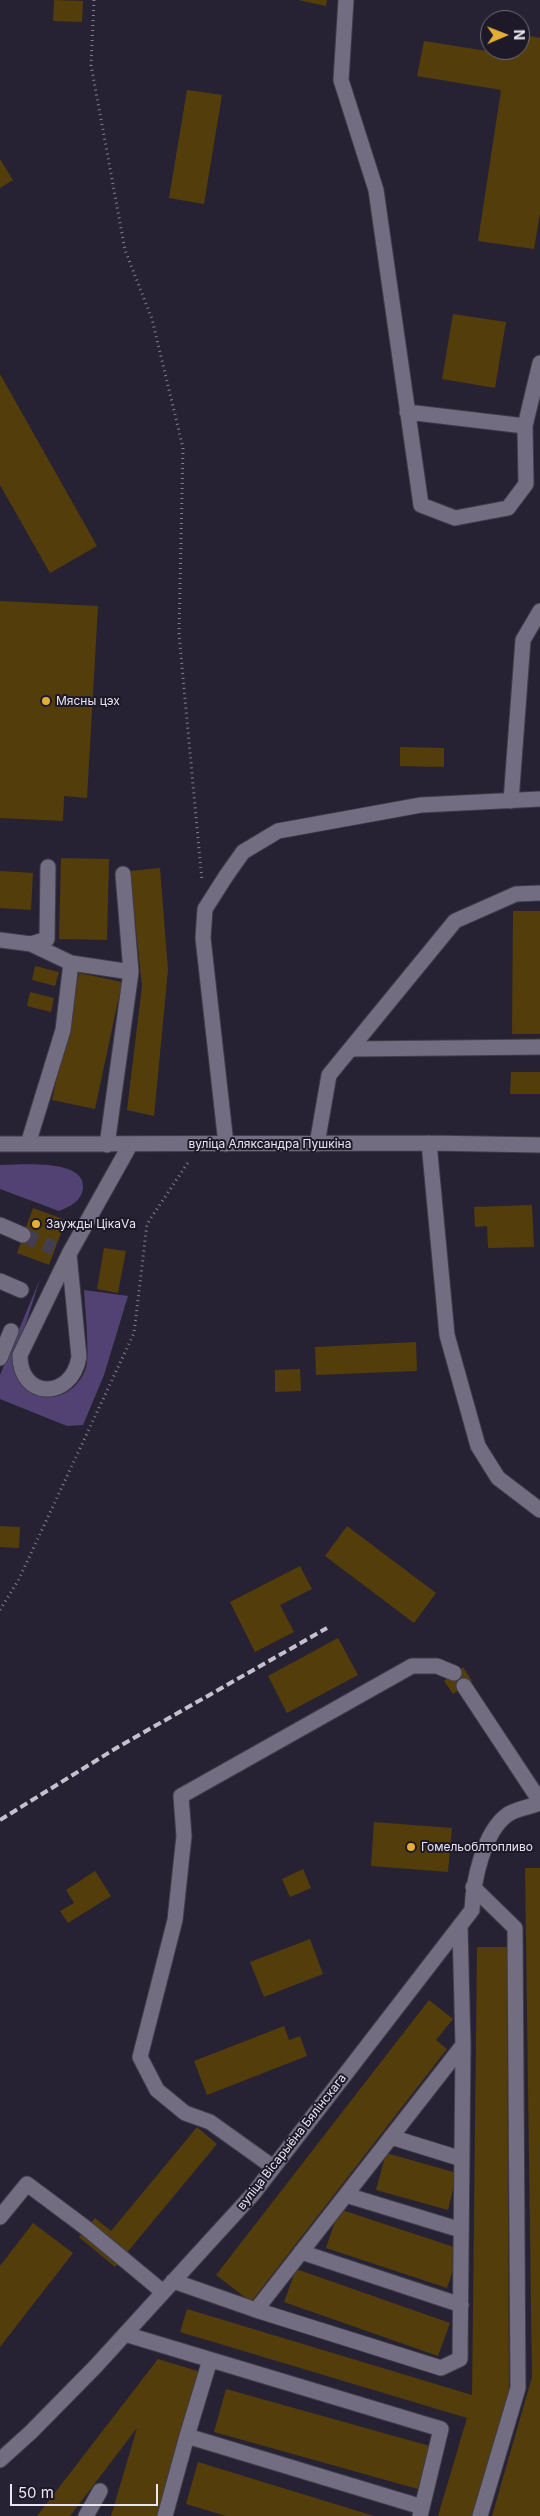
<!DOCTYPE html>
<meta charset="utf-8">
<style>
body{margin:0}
#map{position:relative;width:540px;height:2516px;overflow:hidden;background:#272233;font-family:Inter,sans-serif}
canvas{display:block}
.north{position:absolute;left:480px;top:10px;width:50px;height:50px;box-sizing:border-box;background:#1e1929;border:1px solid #6f6b79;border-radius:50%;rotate:89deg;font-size:14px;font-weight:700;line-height:20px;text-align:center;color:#e9e6f1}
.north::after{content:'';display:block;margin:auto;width:18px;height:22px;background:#e3ae35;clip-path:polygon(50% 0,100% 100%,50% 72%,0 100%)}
.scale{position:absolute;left:10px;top:2484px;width:148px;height:22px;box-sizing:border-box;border:2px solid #e9e6f1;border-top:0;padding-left:6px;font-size:15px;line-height:18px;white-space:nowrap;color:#e9e6f1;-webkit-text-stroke:4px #1e1929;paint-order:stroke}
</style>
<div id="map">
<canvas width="540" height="2516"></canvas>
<div class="north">N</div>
<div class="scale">50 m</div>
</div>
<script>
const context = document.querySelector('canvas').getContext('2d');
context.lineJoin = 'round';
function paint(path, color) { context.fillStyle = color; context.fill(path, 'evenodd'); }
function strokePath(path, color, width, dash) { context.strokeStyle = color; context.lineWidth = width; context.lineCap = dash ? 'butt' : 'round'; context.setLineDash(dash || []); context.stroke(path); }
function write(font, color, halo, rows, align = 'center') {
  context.font = font + ' Inter,sans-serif'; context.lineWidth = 4; context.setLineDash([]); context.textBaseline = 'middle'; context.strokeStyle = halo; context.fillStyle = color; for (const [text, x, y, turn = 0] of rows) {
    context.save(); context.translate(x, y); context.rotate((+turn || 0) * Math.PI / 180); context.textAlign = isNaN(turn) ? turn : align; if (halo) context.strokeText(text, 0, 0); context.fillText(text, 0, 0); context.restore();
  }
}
const green = new Path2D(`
 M0 1165C18 1165 86 1158 83 1188 82 1201 69 1207 59 1211L0 1189Z
 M40 1279 13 1364C20 1407 72 1408 86 1368 90 1357 85 1306 84 1290L128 1296 104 1375 83 1425 67 1426 0 1399V1375Z`);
const building = new Path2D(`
 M54 0 83 1 82 22 53 21Z
 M298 0H327L326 6Z
 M520 34 540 38V213L534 249 478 241 501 90 417 76 424 41 506 54V50H520Z
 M187 90 222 95 204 204 169 198Z
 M0 159 13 180 0 188Z
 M453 314 506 322 495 388 442 379Z
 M0 374 97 546 50 573 0 485Z
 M0 601 98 606 87 798 64 796 63 821 0 818Z
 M400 747 444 748V767L400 766Z
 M61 858 109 859 107 940 59 939Z
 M160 868 168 970 154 1116 127 1110 142 986 130 871Z
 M0 871 33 873 31 910 0 908Z
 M513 911H540V1034H512Z
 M35 966 59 972 55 986 32 980Z
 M79 973 122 982 95 1109 52 1100Z
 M30 992 54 998 51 1012 27 1006Z
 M511 1072H540V1094H510Z
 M532 1205 534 1247 488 1248 487 1226 475 1227 474 1207Z
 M33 1208 66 1220 49 1265 17 1253Z
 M104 1248 126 1251 118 1293 97 1289Z
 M416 1342 417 1371 316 1375 315 1347Z
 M300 1369 301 1391 275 1392V1370Z
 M0 1526 20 1527 19 1548 0 1547Z
 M347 1526 436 1593 414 1623 325 1556Z
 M300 1566 312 1589 280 1605 294 1632 255 1652 230 1602Z
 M338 1638 358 1675 287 1713 268 1676Z
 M463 1667 472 1681 453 1694 444 1681Z
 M374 1822 452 1828 448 1872 371 1866Z
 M525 1868H540V2516H492L532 2377Z
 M303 1869 311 1888 290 1897 282 1879Z
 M95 1871 111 1896 68 1923 60 1911 74 1903 66 1890Z
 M310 1939 323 1974 264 1997 250 1962Z
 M477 1947H507L509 2391 472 2516H438L467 2418 180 2332 187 2309 472 2395Z
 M429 2000 453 2019 436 2040 447 2049 251 2302 216 2275Z
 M284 2026 289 2040 300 2036 307 2056 207 2095 194 2061Z
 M197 2127 217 2144 115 2267 79 2237 95 2218 111 2231Z
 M386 2153 457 2173 448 2210 376 2190Z
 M339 2209 460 2249 447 2288 326 2248Z
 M33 2223 73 2253 0 2347V2266Z
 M296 2269 450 2323 438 2356 284 2302Z
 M158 2359 201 2372 158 2516H111L137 2428 70 2516H37Z
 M226 2389 430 2446 418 2489 214 2432Z
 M198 2462 374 2516H226L186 2504Z`);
const minorTunnel = new Path2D(`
 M23 1235 54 1248`);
const path = new Path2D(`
 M94 0 91 65 125 250 152 319 183 448 179 634 202 881
 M0 1610 18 1581 134 1333 147 1224 189 1161`);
const minor = new Path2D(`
 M346 0 341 80 376 190 421 505 455 518 508 508 526 484 525 426 407 412
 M525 426 540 363
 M511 801 523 640 540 611
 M48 867 47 939 31 944 71 963 131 972
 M0 940 31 944
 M351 1049 540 1047
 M429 1143 447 1335 478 1446 498 1478 540 1510
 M0 1144 429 1143 540 1145
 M28 1144 63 1030 71 963
 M226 1144 203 938 205 909 226 876 243 852 278 831 421 805 540 799
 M317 1144 329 1075 455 921 516 894 540 893
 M107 1145 131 972 123 874
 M0 1225 23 1235
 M69 1254 79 1357C71 1402 19 1398 20 1355L69 1254 130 1145
 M0 1281 21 1290
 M0 1358 11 1331
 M464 1686 540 1801
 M473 1887 515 1928 518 2388 480 2516
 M460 1926 463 2045 460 2359 441 2368 256 2310 463 2045
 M391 2137 462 2159
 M273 2167 210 2122 185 2113 157 2090 140 2057 175 1920 184 1836 181 1796 412 1666H437L454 1673
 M346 2195 461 2230
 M0 2217 27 2184 86 2228 163 2292
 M301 2252 461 2305
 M173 2281 256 2310
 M125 2334 441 2429 420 2516
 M187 2436 210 2360
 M0 2460 31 2432 95 2367 253 2194 472 1910C473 1882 483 1833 507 1815 515 1809 531 1807 540 1803
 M86 2516 100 2491
 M165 2516 187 2436 422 2507`);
const rail = new Path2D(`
 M0 1820 118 1747 327 1628`);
const markers = [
 [46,701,5,"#e3ae35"],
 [36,1224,5,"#e3ae35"],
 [411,1847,5,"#e3ae35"]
];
const poiNames = [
 ["Мясны цэх",56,701],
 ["Заужды ЦікаVа",46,1224],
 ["Гомельоблтопливо",421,1847]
];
const streetNames = [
 ["вуліца Аляксандра Пушкіна",270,1144],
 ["вуліца Вісарыёна Бялінскага",292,2142,-52]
];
paint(green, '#524273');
paint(building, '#533d0b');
strokePath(minorTunnel, '#443f50', 15, [15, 8]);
strokePath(minor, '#403c49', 17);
strokePath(path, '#837f8d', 3, [1, 4]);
strokePath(minor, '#726d81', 15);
strokePath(rail, '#c4c1cd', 4, [8, 4]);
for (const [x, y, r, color] of markers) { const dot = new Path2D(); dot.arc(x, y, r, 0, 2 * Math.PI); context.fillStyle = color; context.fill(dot); strokePath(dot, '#1e1929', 2); }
write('12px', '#e9e6f1', '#1e1929', poiNames, 'left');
write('12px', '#e9e6f1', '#1e1929', streetNames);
</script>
